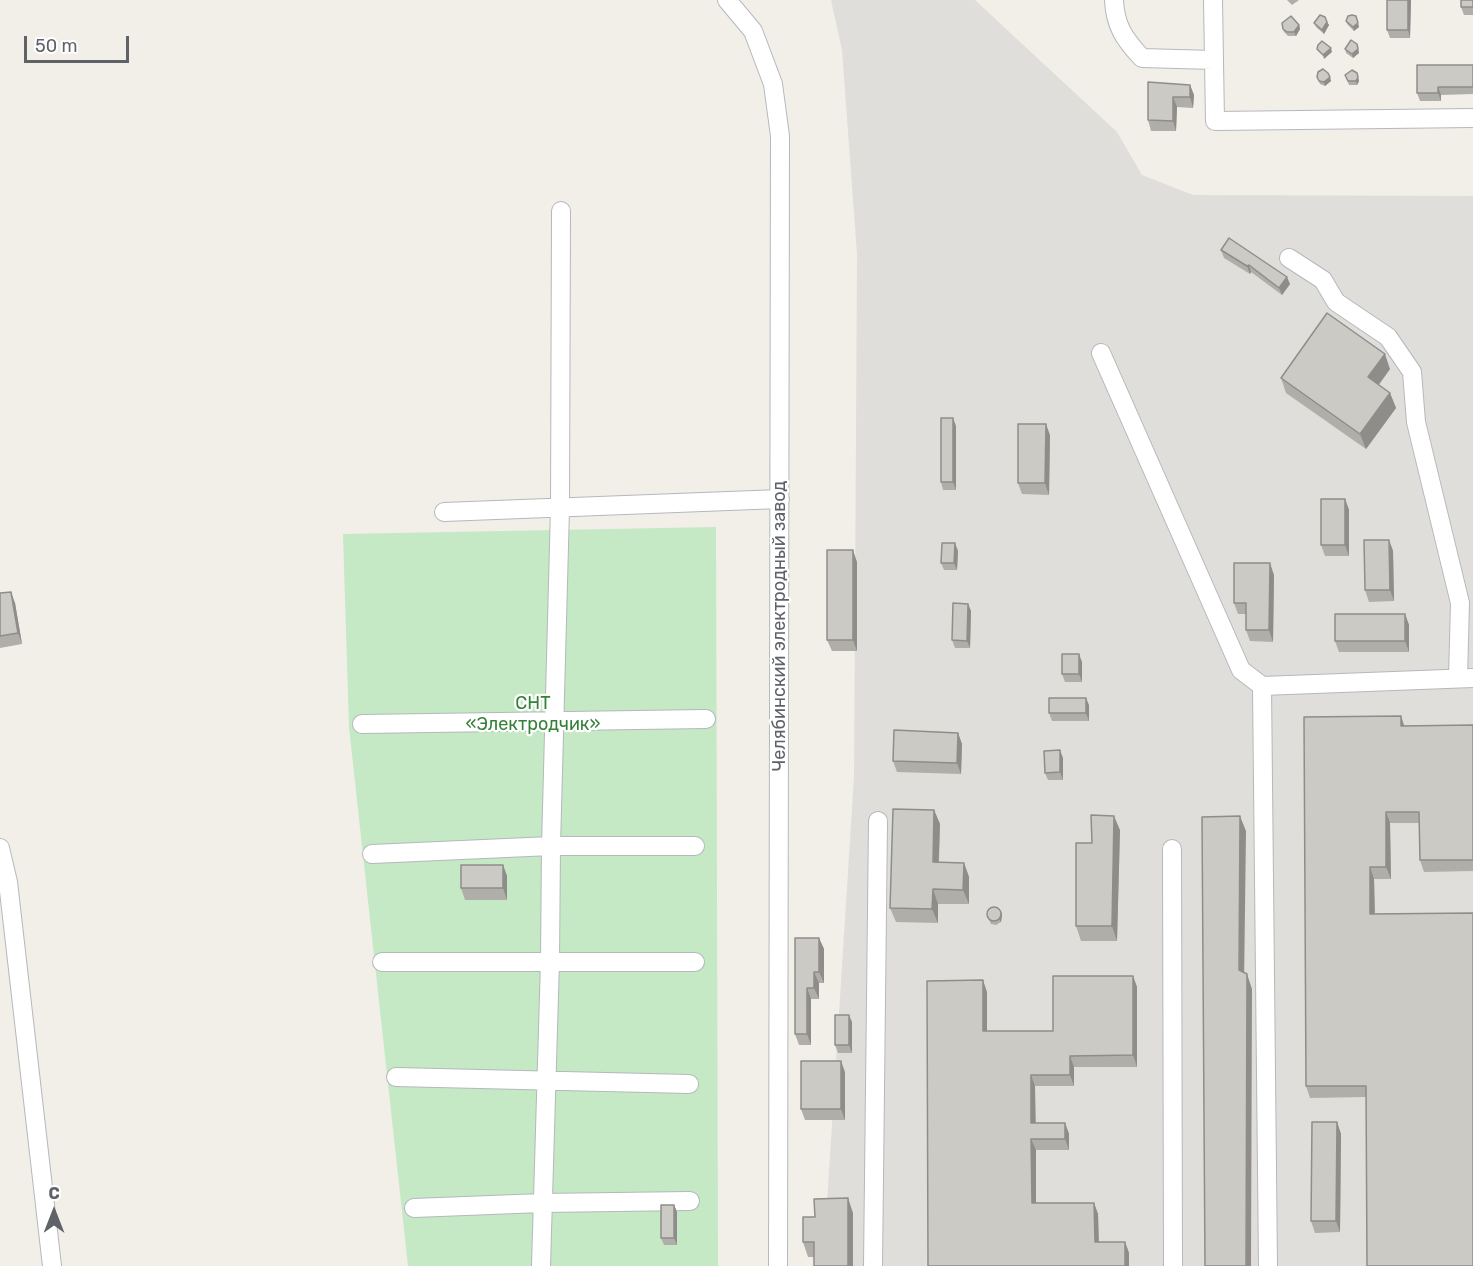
<!DOCTYPE html>
<meta charset="utf-8">
<style>
body{margin:0}
#map{position:relative;width:1473px;height:1266px;overflow:hidden;background:#f1efe8;font-family:Rubik,sans-serif}
canvas{display:block}
.north{position:absolute;left:24px;top:1182px;width:60px;height:60px;-webkit-text-stroke:4px #fff;paint-order:stroke;rotate:0deg;font-size:16px;font-weight:700;line-height:24px;text-align:center;color:#5f6368}
.north::after{content:'';display:block;margin:auto;width:21px;height:27px;background:#5f6368;clip-path:polygon(50% 0,100% 100%,50% 72%,0 100%)}
.scale{position:absolute;left:24px;top:36px;width:105px;height:27px;box-sizing:border-box;border:3px solid #5f6368;border-top:0;padding-left:8px;font-size:18px;line-height:21px;white-space:nowrap;color:#5f6368;-webkit-text-stroke:4px #fff;paint-order:stroke}
</style>
<div id="map">
<canvas width="1473" height="1266"></canvas>
<div class="north">С</div>
<div class="scale">50 m</div>
</div>
<script>
const context = document.querySelector('canvas').getContext('2d');
context.lineJoin = 'round';
function paint(path, color) { context.fillStyle = color; context.fill(path, 'evenodd'); }
function strokePath(path, color, width, dash) { context.strokeStyle = color; context.lineWidth = width; context.lineCap = dash ? 'butt' : 'round'; context.setLineDash(dash || []); context.stroke(path); }
function write(font, color, halo, rows, align = 'center') {
  context.font = font + ' Rubik,sans-serif'; context.lineWidth = 4.5; context.setLineDash([]); context.textBaseline = 'middle'; context.strokeStyle = halo; context.fillStyle = color; for (const [text, x, y, turn = 0] of rows) {
    context.save(); context.translate(x, y); context.rotate((+turn || 0) * Math.PI / 180); context.textAlign = isNaN(turn) ? turn : align; if (halo) context.strokeText(text, 0, 0); context.fillText(text, 0, 0); context.restore();
  }
}
const industrial = new Path2D(`
 M831 0H975L1117 132 1142 175 1193 195 1473 196V1266H823L854 777 857 254 842 50Z`);
const green = new Path2D(`
 M716 527 718 1266H408L349 727 343 534Z`);
const minor = new Path2D(`
 M727 0 753 31 773 84 780 136 778 1266
 M1114 0C1115 26 1125 40 1142 58L1214 60
 M1213 0 1215 121 1473 118
 M1289 258 1323 280 1336 302 1388 337 1412 372 1416 422 1460 603 1458 678
 M1101 353 1241 670 1262 686 1473 678
 M444 512 780 499
 M1262 686 1268 1266
 M362 724 706 719
 M0 848 8 882 52 1266
 M1172 849 1173 1266
 M372 854 551 846H695
 M382 962H695
 M396 1077 689 1084
 M414 1208 542 1203 690 1201
 M541 1266 550 961 551 846 560 508 561 211
 M873 1266 878 821`);
const wall = new Path2D(`
 M1287 0H1299L1292 5Z
 M1387 0H1411L1410 38H1390L1387 30Z
 M1473 0V15H1464L1461 7Z
 M1356 16 1359 27 1354 31 1347 24 1346 21Z
 M1327 22 1329 25 1324 34 1316 27 1314 23Z
 M1299 25 1300 29 1296 36H1288L1284 32 1283 29Z
 M1357 44 1359 53 1353 58 1346 53 1345 49Z
 M1473 65V94L1441 95V101H1420L1417 93Z
 M1328 73 1331 81 1325 86 1320 84 1317 77Z
 M1345 75 1358 77 1359 81 1357 85H1349Z
 M1148 82 1190 85 1194 95 1193 108 1177 107 1176 131H1151L1148 120Z
 M1221 250 1290 284 1282 295 1251 272 1250 274 1224 258Z
 M1390 369 1379 385 1390 393 1396 408 1366 449 1286 393 1281 378Z
 M956 426V490H943L941 482Z
 M1050 435 1049 495 1022 494 1018 483Z
 M1345 499 1349 510V556H1325L1321 545Z
 M1389 540 1393 551 1394 601 1369 602 1365 590Z
 M958 551 957 570H944L941 563Z
 M857 562V651H832L827 640Z
 M1274 575 1273 642 1250 641 1246 630V614H1238L1234 603Z
 M0 593 15 603 22 644 0 648Z
 M968 604 971 611 970 648H955L952 640Z
 M1405 614 1409 625V652H1339L1335 641Z
 M1082 662V682H1065L1062 674Z
 M1089 705V721H1052L1049 713Z
 M1473 725V871L1424 872 1420 860 1419 823H1390L1391 879H1374L1375 914 1366 1097 1310 1098 1306 1086 1405 726Z
 M958 733 962 744 961 774 897 772 893 761Z
 M1063 758V780H1048L1045 773Z
 M934 810 940 824 939 862 964 863 969 877V904H938V923L896 922 890 908Z
 M1120 830 1117 941H1081L1076 926 1092 843Z
 M503 865 507 876V900H465L461 888Z
 M1001 911 1002 915 1001 922 996 925 991 924 987 916Z
 M819 938 824 949V983H819V999H811V1045H799L795 1034Z
 M1133 976 1137 987V1067H1074V1086H1035V1123H1065L1069 1134V1150H1036V1203H1094L1098 1214 1099 1242H1125L1129 1253 928 1266 987 992V1031H1053Z
 M852 1022V1053H838L835 1045Z
 M845 1072V1120H805L801 1109Z
 M1337 1122 1341 1134 1340 1232 1315 1233 1311 1221Z
 M674 1205 677 1212V1245H664L661 1238Z
 M853 1213V1266H814V1257H808L803 1242 815 1217Z`);
const shadedWall = new Path2D(`
 M1408 0H1411L1410 38 1408 30Z
 M1356 16 1359 27 1354 31 1353 27Z
 M1327 22 1329 25 1324 34 1322 30Z
 M1299 25 1300 29 1296 36 1294 32Z
 M1357 44 1359 53 1353 58 1352 54Z
 M1331 48 1332 52 1324 59 1323 55Z
 M1357 73 1359 81 1357 85 1356 81Z
 M1330 77 1331 81 1325 86 1324 82Z
 M1190 85 1194 95 1193 108 1190 97Z
 M1438 87 1441 95V101L1438 93Z
 M1173 97 1177 107 1176 131 1173 121Z
 M1249 265 1251 272 1250 274 1247 266Z
 M1287 277 1290 284 1282 295 1279 288Z
 M1385 354 1390 369 1373 392 1368 377Z
 M1390 393 1396 408 1366 449 1360 434Z
 M953 418 956 426V490L953 482Z
 M1046 424 1050 435 1049 495 1045 483Z
 M1345 499 1349 510V556L1345 545Z
 M1389 540 1393 551 1394 601 1390 590Z
 M955 543 958 551 957 570 954 563Z
 M853 550 857 562V651L853 640Z
 M1270 563 1274 575 1273 642 1269 630Z
 M11 592 15 603 22 644 18 633Z
 M968 604 971 611 970 648 967 641Z
 M1405 614 1409 625V652L1405 641Z
 M1079 654 1082 662V682L1079 674Z
 M1086 698 1089 705V721L1086 713Z
 M1401 716 1405 728 1401 726Z
 M958 733 962 744 961 774 957 763Z
 M1060 750 1063 758V780L1060 772Z
 M934 810 940 824 938 877 933 862Z
 M1386 812 1390 823 1391 879 1386 867Z
 M1114 816 1120 830 1117 941 1112 926Z
 M1240 816 1246 831 1244 985 1239 970Z
 M964 863 969 877V904L963 890Z
 M503 865 507 876V900L503 888Z
 M1370 867 1374 879 1375 926 1370 914Z
 M933 889 938 904V923L932 909Z
 M1001 911 1002 915 1001 922 999 919Z
 M819 938 824 949V983L819 972Z
 M814 972 819 983V999L814 988Z
 M1247 974 1252 989 1251 1266H1246Z
 M1133 976 1137 987V1067L1133 1055Z
 M983 980 987 992V1042L983 1031Z
 M807 988 811 999V1045L807 1034Z
 M849 1015 852 1022V1053L849 1045Z
 M1070 1056 1074 1067V1086L1070 1075Z
 M841 1061 845 1072V1120L841 1109Z
 M1031 1075 1035 1086 1036 1134 1031 1123Z
 M1337 1122 1341 1134 1340 1232 1336 1221Z
 M1065 1123 1069 1134V1150L1065 1139Z
 M1031 1139 1036 1150V1214L1032 1203Z
 M848 1198 853 1213V1266H848Z
 M1094 1203 1098 1214 1099 1253 1095 1242Z
 M674 1205 677 1212V1245L674 1238Z
 M1125 1242 1129 1253V1266H1125Z`);
const building = new Path2D(`
 M1387 0H1408V30H1387Z
 M1461 0H1473V7H1461Z
 M1320 15 1325 17 1327 22 1322 30 1314 23Z
 M1352 15 1356 16 1358 23 1353 27 1346 21 1348 16Z
 M1291 16 1299 25 1294 32H1287L1283 29 1282 23Z
 M1351 40 1357 44 1358 49 1352 54 1345 49Z
 M1322 41 1331 48 1323 55 1317 49 1318 45Z
 M1417 65H1473V87H1438V93H1417Z
 M1323 69 1328 73 1330 77 1324 82 1319 81 1317 77 1318 72Z
 M1352 70 1357 73 1358 77 1356 81H1348L1345 75Z
 M1148 82 1190 85V97H1173V121L1148 120Z
 M1229 238 1287 277 1279 288 1249 265 1247 266 1221 250Z
 M1327 313 1385 354 1368 377 1390 393 1360 434 1281 378Z
 M941 418H953V482H941Z
 M1018 424H1046L1045 483H1018Z
 M1321 499H1345V545H1321Z
 M1364 540H1389L1390 590H1365Z
 M942 543H955L954 563H941Z
 M827 550H853V640H827Z
 M1234 563H1270L1269 630H1246V603H1234Z
 M11 592 18 633 0 636V593Z
 M953 603 968 604 967 641 952 640Z
 M1335 614H1405V641H1335Z
 M1062 654H1079V674H1062Z
 M1049 698H1086V713H1049Z
 M1401 716V726L1473 725V860H1420L1419 812H1386V867H1370V914L1473 913V1266H1367L1366 1086H1306L1304 717Z
 M894 730 958 733 957 763 893 761Z
 M1060 750V772L1045 773 1044 751Z
 M893 809 934 810 933 862 964 863 963 890 933 889 932 909 890 908Z
 M1091 815 1114 816 1112 926H1076V843H1092Z
 M1240 816 1239 970 1247 974 1246 1266H1205L1202 817Z
 M461 865H503V888H461Z
 M987 914a7 7 0 1 1 14 0a7 7 0 1 1-14 0Z
 M795 938H819V972H814V988H807V1034H795Z
 M1053 976H1133V1055L1070 1056V1075H1031V1123H1065V1139H1031L1032 1203H1094L1095 1242H1125V1266H928L927 981 983 980V1031H1053Z
 M835 1015H849V1045H835Z
 M801 1061H841V1109H801Z
 M1312 1122H1337L1336 1221H1311Z
 M848 1198V1266H814V1242H803V1217H815L814 1199Z
 M661 1205H674V1238H661Z`);
const streetNames = [
 ["Челябинский электродный завод",780,626,-90]
];
const parkNames = [
 ["СНТ",533,704],
 ["«Электродчик»",533,725]
];
paint(industrial, '#e0deda');
paint(green, '#c5e8c5');
strokePath(minor, '#b5b8bc', 20);
strokePath(minor, '#fff', 18);
paint(wall, '#afaea9');
paint(shadedWall, '#8f8d8a');
paint(building, '#cccac5');
strokePath(building, '#8f8d8a', 1.5);
write('18px', '#5f6368', '#fff', streetNames);
write('18px', '#348238', '#fff', parkNames);
</script>
